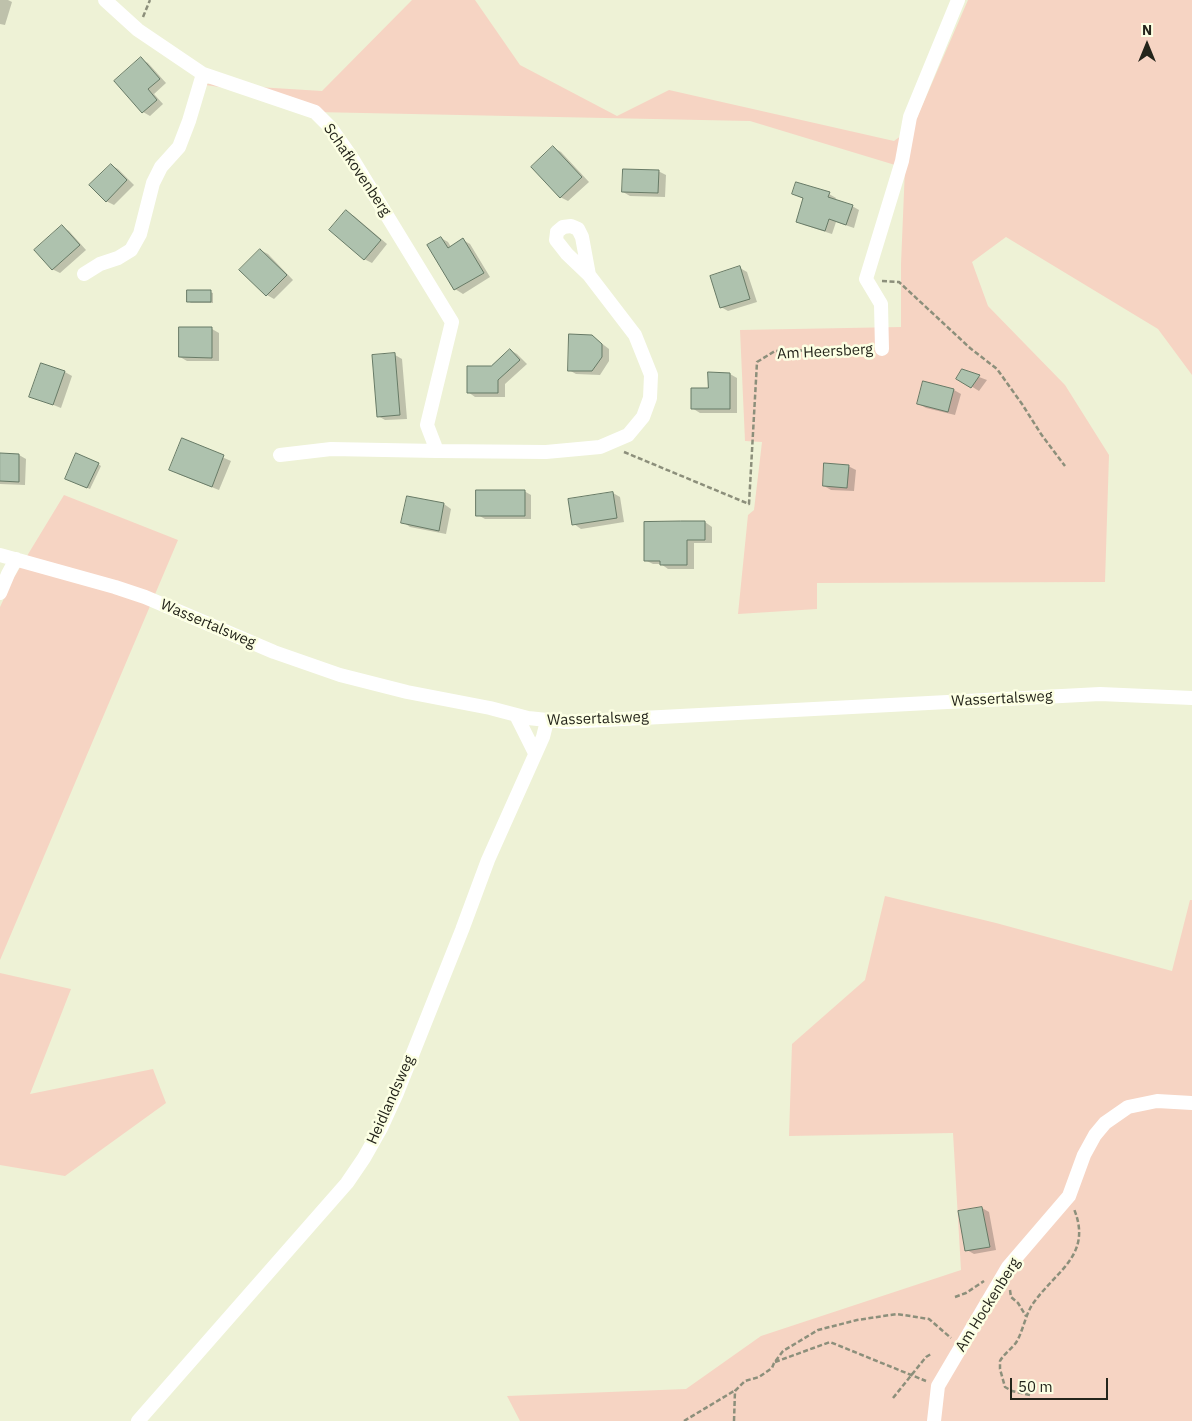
<!DOCTYPE html>
<style>
body{margin:0}
#map{position:relative;width:1192px;height:1421px;overflow:hidden;background:#eef2d6;font-family:"IBM Plex Sans",sans-serif}
canvas{display:block}
.north{position:absolute;left:1122px;top:20px;width:50px;height:50px;-webkit-text-stroke:4px #fcffe3;paint-order:stroke;rotate:0deg;font-size:14px;font-weight:700;line-height:20px;text-align:center;color:#24251b}
.north::after{content:'';display:block;margin:auto;width:18px;height:22px;background:#24251b;clip-path:polygon(50% 0,100% 100%,50% 72%,0 100%)}
.scale{position:absolute;left:1010px;top:1378px;width:98px;height:22px;box-sizing:border-box;border:2px solid #24251b;border-top:0;padding-left:6px;font-size:15px;line-height:18px;white-space:nowrap;color:#24251b;-webkit-text-stroke:4px #fcffe3;paint-order:stroke}
</style>
<div id="map">
<canvas width="1192" height="1421"></canvas>
<div class="north">N</div>
<div class="scale">50 m</div>
</div>
<script>
const context = document.querySelector('canvas').getContext('2d');
context.lineJoin = 'round';
function paint(path, color) { context.fillStyle = color; context.fill(path, 'evenodd'); }
function strokePath(path, color, width, dash) { context.strokeStyle = color; context.lineWidth = width; context.lineCap = dash ? 'butt' : 'round'; context.setLineDash(dash || []); context.stroke(path); }
function write(font, color, halo, rows, align = 'center') {
  context.font = font + ' "IBM Plex Sans",sans-serif'; context.lineWidth = 5; context.setLineDash([]); context.textBaseline = 'middle'; context.strokeStyle = halo; context.fillStyle = color; for (const [text, x, y, turn = 0] of rows) {
    context.save(); context.translate(x, y); context.rotate((+turn || 0) * Math.PI / 180); context.textAlign = isNaN(turn) ? turn : align; if (halo) context.strokeText(text, 0, 0); context.fillText(text, 0, 0); context.restore();
  }
}
const green = new Path2D(`
 M412 0H475L520 65 617 116 669 90 894 141 913 127 968 0H1192V375L1158 329 1006 237 972 262 988 306 1065 385 1109 455 1105 582 817 583V609L738 614 748 515 754 510 762 442 745 441 740 330 901 327V264L905 168 750 121 315 112 258 93 193 83 322 91Z
 M64 495 178 540 0 960V607L13 579Z
 M885 896 996 923 1172 971 1190 900H1192V1421H520L507 1396 686 1389 761 1336 961 1270 953 1133 789 1136 792 1044 865 980Z
 M0 973 71 989 30 1094 153 1069 166 1103 65 1176 0 1165Z`);
const shadow = new Path2D(`
 M0 0H8L12 2 5 25 0 24Z
 M141 59 148 63 166 83 154 94 163 104 150 116 143 112Z
 M554 148 561 152 589 182 568 201 560 197Z
 M111 165 118 169 134 185 114 205 106 201Z
 M658 171 666 175 665 197 630 196 623 192Z
 M793 194H829L836 198 835 200 852 206 859 210 854 228 836 222 832 234 804 225 797 221 804 199Z
 M347 212 354 216 387 244 372 263 364 259Z
 M62 227 69 231 86 250 60 273 52 269Z
 M441 238 448 242 451 247 463 240 470 244 490 277 463 294 455 289 429 245Z
 M260 250 268 254 293 280 274 299 267 295Z
 M740 268 747 272 757 302 728 311 721 307Z
 M210 292 213 293V303H191L188 301Z
 M212 329 219 333V361H187L180 357Z
 M592 336 609 349V361L600 375 576 374 569 370Z
 M510 350 517 354 527 364 505 384V397H475L468 392Z
 M395 355 402 359 407 419 385 420 378 416Z
 M963 371 987 380 979 391 958 378Z
 M65 372 72 376 61 408 31 396Z
 M730 374 737 378V413H700L692 408 709 389Z
 M954 390 961 394 955 415 926 408 919 404Z
 M183 440 231 461 219 490 178 474Z
 M0 454 19 455 26 459 25 485 0 484Z
 M98 464 101 466 90 489 69 480Z
 M848 466 856 470 854 491 831 490 824 486Z
 M524 491 531 495V519H485L478 515Z
 M613 493 620 497 624 522 581 529 574 524Z
 M408 497 444 504 451 509 446 534 410 527 403 522Z
 M705 522 712 527V543H694V569H668L661 564H653L645 560Z
 M982 1208 989 1212 996 1250 974 1254 967 1250Z`);
const building = new Path2D(`
 M141 57 160 79 148 89 157 100 142 113 114 81Z
 M553 146 582 177 560 198 531 167Z
 M111 164 127 180 106 202 89 185Z
 M623 169 659 170 658 193 622 192Z
 M796 182 830 192 828 197 853 205 846 225 829 219 825 231 796 222 803 198 792 194Z
 M346 210 381 240 364 260 329 230Z
 M62 225 80 245 52 270 34 250Z
 M441 237 448 248 463 238 484 273 454 290 427 245Z
 M260 249 287 275 266 296 239 270Z
 M740 266 750 299 720 308 710 276Z
 M187 290H211V302H187Z
 M179 327H212V358L179 357Z
 M569 334 592 335 602 344V357L592 371H568Z
 M510 349 520 360 498 380V393H467V366H491Z
 M395 353 400 415 377 417 372 355Z
 M41 363 65 371 53 405 29 397Z
 M962 369 980 375 971 388 956 379Z
 M708 372 730 373V409H691V388H708Z
 M923 381 954 389 948 412 917 404Z
 M182 438 224 455 212 487 169 470Z
 M0 453 19 454V482L0 481Z
 M76 453 99 463 87 488 65 479Z
 M824 463 849 465 847 488 823 486Z
 M476 490H525V516H476Z
 M613 492 617 518 572 525 568 499Z
 M407 496 444 503 439 531 401 523Z
 M681 521H705V540H687V565H660V561H644V522Z
 M982 1207 990 1247 965 1251 958 1211Z`);
const path = new Path2D(`
 M143 17 150 0
 M882 281 899 282 970 348 997 369 1022 404 1041 434 1065 466
 M624 452 749 504 757 362 775 351 870 349
 M1010 1290 1011 1297 1018 1303 1026 1316
 M955 1297 966 1293 984 1281
 M775 1362 830 1342 926 1381
 M1030 1395 1012 1391 1005 1387 1000 1369V1361C1004 1354 1010 1350 1015 1344 1022 1335 1025 1316 1032 1305 1055 1271 1093 1256 1074 1209
 M893 1398 926 1357 931 1354
 M684 1421 734 1391
 M734 1421 735 1391 745 1381 759 1377 772 1368 774 1363 783 1351 818 1330 857 1320 897 1314 929 1319 951 1338`);
const minor = new Path2D(`
 M105 0 138 30 203 74 315 112 331 128 350 155 452 322 427 425 437 451 546 452 600 447 628 435 643 417 650 398 651 375 635 335 589 275 582 237 578 229 571 226 563 227 557 232 556 240 567 254 589 275
 M84 274 100 264 118 258 131 250 140 234 153 183 161 167 179 147 189 121 203 74
 M882 349 881 304 866 279 902 161 910 117 958 0
 M280 455 331 449 437 451
 M0 555 115 587 145 597 274 652 340 675 407 692 490 708 528 718 566 722 1100 694 1192 698
 M0 593 8 574 16 559
 M516 715 535 753
 M138 1421 347 1183 364 1158 381 1128 397 1093 462 930 488 860 543 737 547 721
 M934 1421 938 1386 1008 1267 1069 1196 1084 1155 1095 1135 1105 1123 1128 1107 1157 1101 1192 1103`);
const streetNames = [
 ["Schafkovenberg",357,170,56],
 ["Am Heersberg",825,352,-3],
 ["Wassertalsweg",208,624,23],
 ["Wassertalsweg",1002,699,-3],
 ["Wassertalsweg",598,719,-2],
 ["Heidlandsweg",391,1100,-66],
 ["Am Hockenberg",988,1305,-58]
];
paint(green, '#f6d4c3');
paint(shadow, '#0003');
paint(building, '#aec2ae');
strokePath(building, '#677a66', 1);
strokePath(path, '#8c8f7b', 2.5, [5, 2.5]);
strokePath(minor, '#fff', 14);
write('15px', '#24251b', '#fcffe3', streetNames);
</script>
